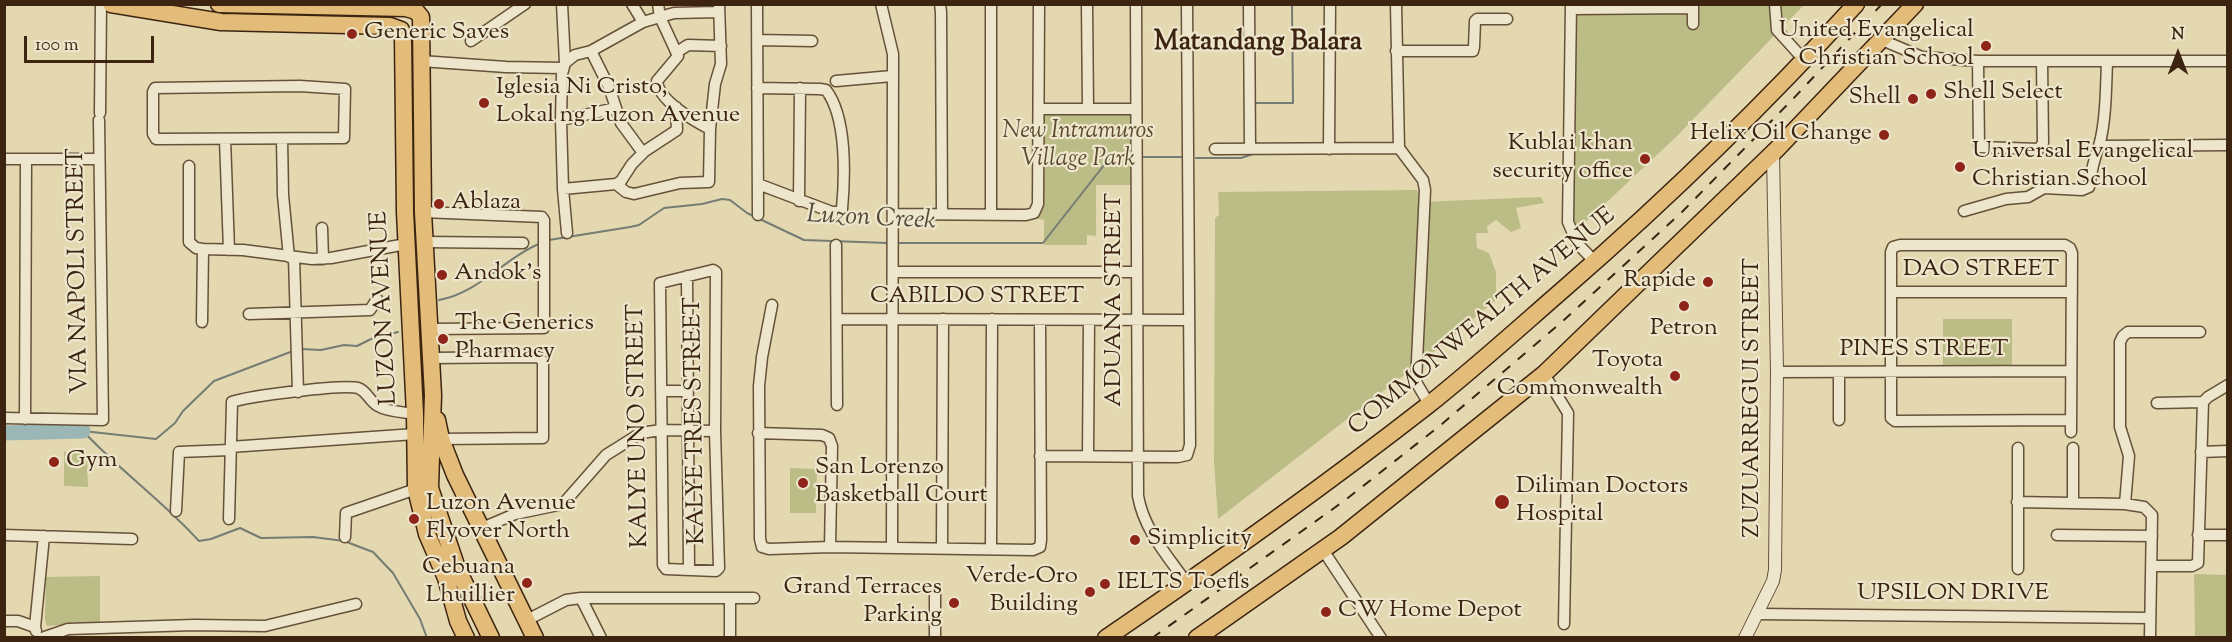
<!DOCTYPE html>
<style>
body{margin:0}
#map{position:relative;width:2232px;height:642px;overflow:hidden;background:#e4d8b1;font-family:"Sorts Mill Goudy",serif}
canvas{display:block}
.frame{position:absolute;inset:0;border:6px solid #3c2411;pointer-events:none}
.north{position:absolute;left:2148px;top:24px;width:60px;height:60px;-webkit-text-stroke:4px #ede6cc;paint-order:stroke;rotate:0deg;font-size:16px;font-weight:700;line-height:24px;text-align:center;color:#3c2411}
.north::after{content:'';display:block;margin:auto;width:21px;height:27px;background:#3c2411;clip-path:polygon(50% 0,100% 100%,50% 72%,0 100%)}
.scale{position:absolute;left:24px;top:36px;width:130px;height:27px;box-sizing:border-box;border:3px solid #3c2411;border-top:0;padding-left:8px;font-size:18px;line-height:21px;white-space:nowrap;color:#3c2411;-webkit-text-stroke:4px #ede6cc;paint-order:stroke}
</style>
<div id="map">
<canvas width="2232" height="642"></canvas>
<div class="frame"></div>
<div class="north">N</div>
<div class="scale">100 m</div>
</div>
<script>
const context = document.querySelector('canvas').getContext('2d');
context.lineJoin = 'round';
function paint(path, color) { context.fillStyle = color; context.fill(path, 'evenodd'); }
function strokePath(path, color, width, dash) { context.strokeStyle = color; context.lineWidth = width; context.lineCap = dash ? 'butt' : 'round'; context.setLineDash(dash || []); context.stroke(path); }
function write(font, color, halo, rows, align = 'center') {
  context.font = font + ' "Sorts Mill Goudy",serif'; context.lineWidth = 4.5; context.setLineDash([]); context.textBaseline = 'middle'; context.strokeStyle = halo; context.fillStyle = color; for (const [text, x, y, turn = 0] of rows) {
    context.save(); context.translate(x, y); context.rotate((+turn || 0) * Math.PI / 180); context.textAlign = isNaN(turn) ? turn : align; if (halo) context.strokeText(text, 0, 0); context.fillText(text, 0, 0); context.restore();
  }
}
const green = new Path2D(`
 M1573 5H1804L1676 137 1576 231 1570 223Z
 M1134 111V185H1096V236L1087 235V245H1044V220L1033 218 1043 112Z
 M1417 190 1422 202 1541 197 1544 203 1516 208 1521 228 1511 232 1496 220 1487 226 1488 233H1476L1477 248 1489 253 1496 272V300L1426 358 1218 519 1214 463 1215 218 1219 215 1218 192Z
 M1943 319H2012V366H1943Z
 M64 452 87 453 88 487 64 486Z
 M790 468 817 469 816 513H790Z
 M2194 574 2227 575V637H2195Z
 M100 576V622L47 626 45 620 46 577Z`);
const stream = new Path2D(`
 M1254 103H1293L1292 4
 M1143 157H1182
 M1196 158H1241L1253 154
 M549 240 630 227 639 225 664 208 702 204 722 199 730 200 747 213 804 240 888 243
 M897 243H1043L1108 160 1121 154H1131
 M439 300C479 293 504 258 541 243
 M301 349 321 350 344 345 357 346 371 339 398 332
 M83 431C119 470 163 501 199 541L211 539 240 528 261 538 313 537 344 541 373 552 393 573 420 619 427 638
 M83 431 156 439 175 423 183 411 214 381 293 351`);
const river = new Path2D(`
 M4 433 83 431`);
const minor = new Path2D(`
 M562 4 565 63
 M632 4 643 22
 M658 4 660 17 678 56 657 81C658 100 694 121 710 129
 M757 4 758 215
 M881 4 893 54 892 548
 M940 4 941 12 942 214
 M991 4V214
 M1087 4 1088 109
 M1136 4 1138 496C1144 530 1167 555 1186 582
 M1249 4 1250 149
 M1396 4 1399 148 1423 180 1425 190 1416 382 1429 404
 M1571 4 1568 222 1577 243 1595 262
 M1775 4 1777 30 1805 61
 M1571 9 1693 8
 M1693 24V4
 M757 40 812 41
 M1882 40 1922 57 1978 61H2228
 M471 41 525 4
 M591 51 609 87 621 123 643 153
 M1396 51H1473L1474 47 1475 21 1477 19H1507
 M677 52 688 45 721 46
 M421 61 506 67 563 68
 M1978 61 1979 147 2039 149 2043 143 2042 61
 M836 81 892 76
 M300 86 345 89 344 138 156 139 153 134V92L155 88Z
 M757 88 820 89 826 90C847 117 845 176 842 209L838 212H832L758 184
 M1039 109H1136
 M100 113 101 4
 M561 120 616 108
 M225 139 229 250
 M282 139 283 195 289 257
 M2100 143 2104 146 2228 145
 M1215 149 1399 148
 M1329 149 1330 4
 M4 159H98
 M189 166V242L196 248 203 249 243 250 312 259 331 258 406 244
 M616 184 626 192 634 194 680 183 709 182 710 129 715 84 721 64 719 4
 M563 189 616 184 621 181 632 164 645 151 677 130 676 107
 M799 201 800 88
 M1964 211 2006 199 2028 197 2044 188 2082 190 2089 187C2091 173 2094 159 2099 146 2106 122 2106 87 2107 61
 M423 212 542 217 544 220V328L429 329
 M893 214 1026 215 1034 213 1038 204 1039 4
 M322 228 323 259
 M567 233 563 189 561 120 562 74 565 63 575 55 591 51 643 22 660 17 674 13 719 12
 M425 242 523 243
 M836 245 837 405
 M294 258 298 392
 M713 270 716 272 715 431 719 568 716 571 666 569 663 565 660 283Z
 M893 272H1137
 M687 276 689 570
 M1891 292H2072
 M772 305 762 357 759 386 760 539 762 547 769 549 830 547 1033 550 1040 547 1041 540 1040 320
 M249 314 370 310 377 299
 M837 319 1189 320
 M202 322 203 249
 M431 358 539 357 543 362V438L441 439
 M1777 372 2071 371
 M1839 372V420
 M1544 374 1568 413 1564 624
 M662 391H687
 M2157 403 2203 402
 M4 418 103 420 99 120
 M25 419 26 159
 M2071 420 1895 421 1891 418V252L1893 247 1900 245H2065L2070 248 2072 253 2071 432
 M758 433 822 435 829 438 832 446 830 547
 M230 447 415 434
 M2018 448V569
 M2201 452 2228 451
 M1040 456 1178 457 1187 455 1190 445 1187 4
 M1088 456 1089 320
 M2017 502 2125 504 2144 507 2152 515 2150 638
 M2073 503V448
 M2125 504 2129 456 2120 427V342L2123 336 2128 332H2200
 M176 511 179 452 230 450
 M229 519 232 402C249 396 343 384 358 388 367 391 370 402 378 406 388 412 404 412 415 414
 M482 528 515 514 563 504 606 455 641 433 661 430 715 431
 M4 535 132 539
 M2057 535 2152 536
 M2198 535H2228
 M345 537 346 513 416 489
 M942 548 943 319
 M991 548 992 319
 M1323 550 1381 638
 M2152 566H2192L2198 563 2203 402 2208 397 2228 385
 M935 590V638
 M581 598 601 638
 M1757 614 2150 618
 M527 620 566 600 581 598H754
 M4 621H18L35 627 36 631
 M35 627 44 536
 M42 638 68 629 194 625 265 626 356 604
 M730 638V598`);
const tertiary = new Path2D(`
 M1745 638 1773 581 1775 570 1777 372 1773 153`);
const primary = new Path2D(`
 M111 4 221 22 390 26 401 30 403 37 405 212 415 414 416 489 427 534 446 578 458 621 466 638
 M219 4 406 8 416 11 421 17 423 212 433 395 430 488 457 568 491 638
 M437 420 441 439 455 475 535 638
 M1106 638C1215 564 1323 487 1427 406 1475 368 1520 327 1566 287 1668 198 1765 104 1856 4
 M1197 638 1341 537 1544 374 1777 149 1915 4`);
const rail = new Path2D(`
 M1152 638 1344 501 1442 424 1563 321 1682 212 1792 100 1882 4`);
const markers = [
 [352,34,6,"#8f2418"],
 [1986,46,6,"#8f2418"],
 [1931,94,6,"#8f2418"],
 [1913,99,6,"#8f2418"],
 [484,103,6,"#8f2418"],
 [1884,135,6,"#8f2418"],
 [1645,159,6,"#8f2418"],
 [1960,167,6,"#8f2418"],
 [439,204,6,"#8f2418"],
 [442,275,6,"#8f2418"],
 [1708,282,6,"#8f2418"],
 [1684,306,6,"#8f2418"],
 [443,339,6,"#8f2418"],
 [1675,376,6,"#8f2418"],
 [54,462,6,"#8f2418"],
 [803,483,6,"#8f2418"],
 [1502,502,8,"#8f2418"],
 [414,519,6,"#8f2418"],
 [1135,540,6,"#8f2418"],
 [527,583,6,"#8f2418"],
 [1105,584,6,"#8f2418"],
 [1090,592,6,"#8f2418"],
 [954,603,6,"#8f2418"],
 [1326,612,6,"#8f2418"]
];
const poiNames = [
 ["United Evangelical",1974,32,"right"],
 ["Christian School",1974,60,"right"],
 ["Generic Saves",364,34],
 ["Iglesia Ni Cristo,",496,89],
 ["Lokal ng Luzon Avenue",496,117],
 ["Shell Select",1943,94],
 ["Shell",1901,99,"right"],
 ["Helix Oil Change",1872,135,"right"],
 ["Kublai khan",1633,145,"right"],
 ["security office",1633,173,"right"],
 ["Universal Evangelical",1972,153],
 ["Christian School",1972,181],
 ["Ablaza",451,204],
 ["Andok's",454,275],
 ["Rapide",1696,282,"right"],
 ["The Generics",455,325],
 ["Pharmacy",455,353],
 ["Petron",1684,330,"center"],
 ["Toyota",1663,362,"right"],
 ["Commonwealth",1663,390,"right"],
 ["Gym",66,462],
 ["San Lorenzo",815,469],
 ["Basketball Court",815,497],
 ["Diliman Doctors",1516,488],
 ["Hospital",1516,516],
 ["Luzon Avenue",426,505],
 ["Flyover North",426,533],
 ["Simplicity",1147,540],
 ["Cebuana",515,569,"right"],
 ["Lhuillier",515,597,"right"],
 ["Verde-Oro",1078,578,"right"],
 ["Building",1078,606,"right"],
 ["IELTS Toefls",1117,584],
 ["Grand Terraces",942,589,"right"],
 ["Parking",942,617,"right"],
 ["CW Home Depot",1338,612]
];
const parkNames = [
 ["New Intramuros",1078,133],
 ["Village Park",1078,161]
];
const streetNames = [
 ["VIA NAPOLI STREET",80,271,-91],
 ["DAO STREET",1981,271],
 ["CABILDO STREET",977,298],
 ["ADUANA STREET",1116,300,-90],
 ["LUZON AVENUE",386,308,-93],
 ["COMMONWEALTH AVENUE",1483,323,-40],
 ["PINES STREET",1924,351],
 ["ZUZUARREGUI STREET",1754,398,-90],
 ["KALYE TRES STREET",697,421,-91],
 ["KALYE UNO STREET",640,426,-91],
 ["UPSILON DRIVE",1953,595]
];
const waterNames = [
 ["Luzon Creek",871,220,3]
];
const quarterNames = [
 ["Matandang Balara",1258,44]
];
paint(green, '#bcbc86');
strokePath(stream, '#747c74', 2);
strokePath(river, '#9ab7b6', 15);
strokePath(minor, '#665139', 13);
strokePath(tertiary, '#665139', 14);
strokePath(primary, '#3c2411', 19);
strokePath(minor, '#ede6cc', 10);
strokePath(tertiary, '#ede6cc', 12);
strokePath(primary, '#e2bc78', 16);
strokePath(rail, '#3c2411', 2, [10, 10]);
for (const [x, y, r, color] of markers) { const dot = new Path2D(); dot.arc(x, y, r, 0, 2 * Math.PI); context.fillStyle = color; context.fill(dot); strokePath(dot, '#ede6cc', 2); }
write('24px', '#3c2411', '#ede6cc', poiNames, 'left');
write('italic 24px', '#5c4a2e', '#ede6cc', parkNames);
write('24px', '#3c2411', '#ede6cc', streetNames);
write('italic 26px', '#54493a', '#ede6cc', waterNames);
write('bold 27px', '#3c2411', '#ede6cc', quarterNames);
</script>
